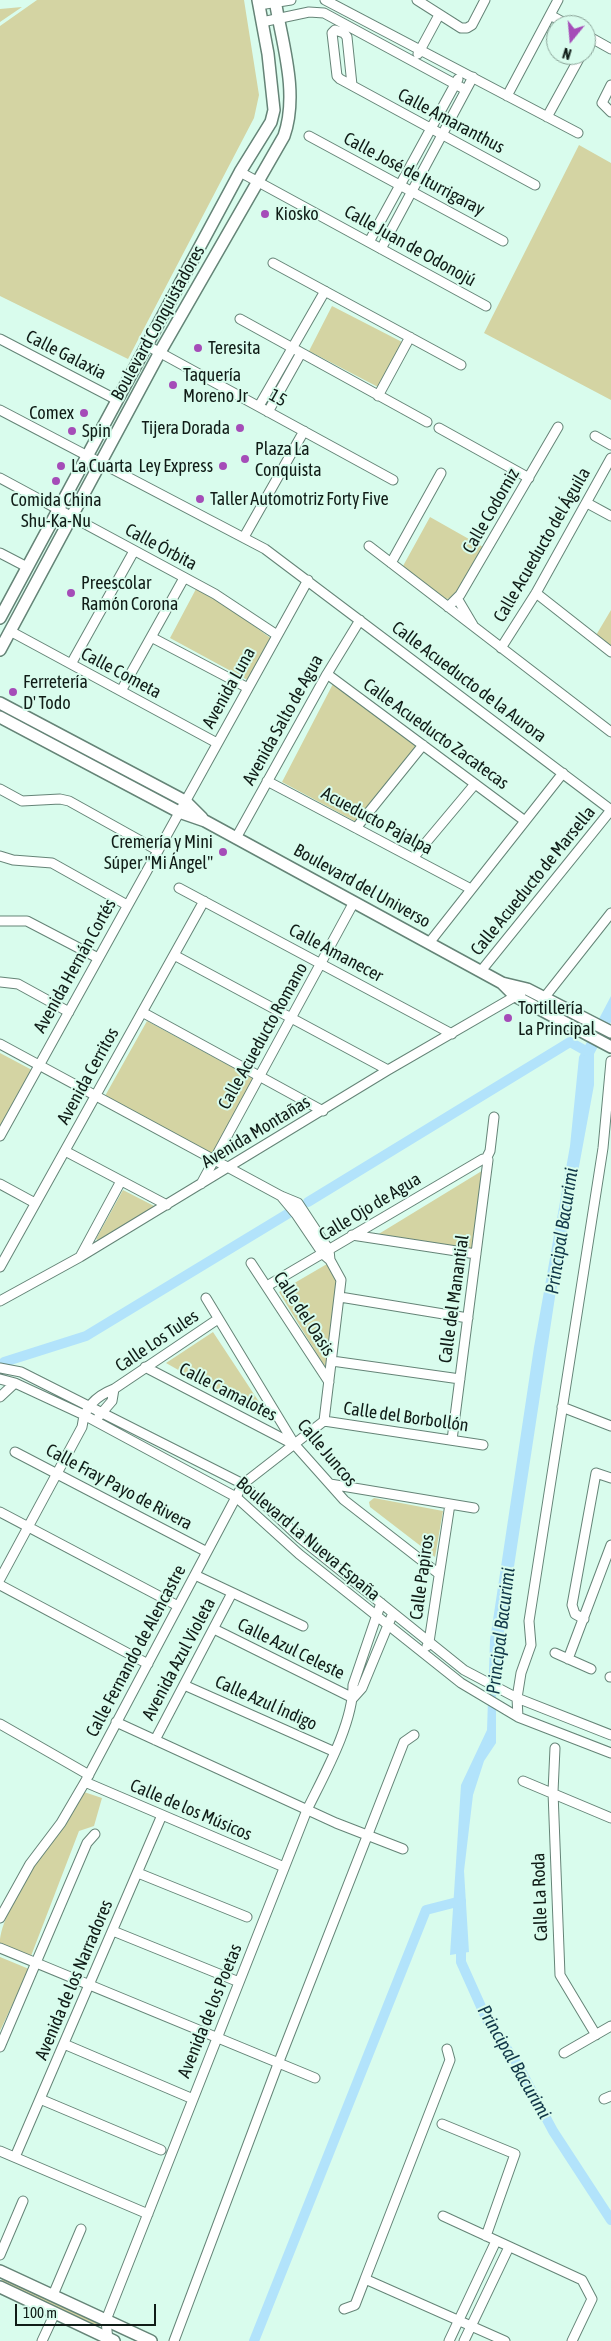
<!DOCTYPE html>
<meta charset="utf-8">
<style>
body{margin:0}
#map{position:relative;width:611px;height:2341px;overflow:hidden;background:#d9fced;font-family:"Asap Condensed",sans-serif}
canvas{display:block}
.north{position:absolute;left:546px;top:15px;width:50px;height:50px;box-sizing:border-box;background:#d9fced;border:1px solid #89a297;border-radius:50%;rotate:197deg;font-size:14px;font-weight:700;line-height:20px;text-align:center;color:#101c17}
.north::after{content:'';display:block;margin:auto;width:18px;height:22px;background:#a54cb8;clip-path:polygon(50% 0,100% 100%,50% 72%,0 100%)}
.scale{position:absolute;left:15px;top:2304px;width:141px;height:22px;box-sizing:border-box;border:2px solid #101c17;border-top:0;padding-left:6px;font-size:15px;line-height:18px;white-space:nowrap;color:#101c17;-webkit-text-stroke:4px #d9fced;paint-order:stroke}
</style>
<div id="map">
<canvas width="611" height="2341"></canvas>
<div class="north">N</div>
<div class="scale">100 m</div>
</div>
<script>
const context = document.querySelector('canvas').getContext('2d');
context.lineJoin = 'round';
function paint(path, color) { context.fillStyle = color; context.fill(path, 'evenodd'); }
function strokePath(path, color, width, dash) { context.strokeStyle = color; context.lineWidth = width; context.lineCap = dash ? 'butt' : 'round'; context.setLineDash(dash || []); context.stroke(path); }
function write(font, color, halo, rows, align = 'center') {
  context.font = font + ' "Asap Condensed",sans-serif'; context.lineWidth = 4; context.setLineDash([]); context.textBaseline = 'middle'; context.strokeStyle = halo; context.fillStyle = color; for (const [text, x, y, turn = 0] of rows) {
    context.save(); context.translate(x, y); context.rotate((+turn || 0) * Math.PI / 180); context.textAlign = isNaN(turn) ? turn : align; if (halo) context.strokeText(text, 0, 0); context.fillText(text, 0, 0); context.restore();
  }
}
const green = new Path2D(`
 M37 0H244L259 95 254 118 128 359 0 296V26Z
 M22 7 0 22V9Z
 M579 145 611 163V400L484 333Z
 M332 306 402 342 378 387 309 351Z
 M430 517 483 547 458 598 444 599 403 566Z
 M196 589 231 609 276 642 253 683 170 638Z
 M611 610V649L595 637Z
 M335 680 420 748 360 824 282 782Z
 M147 1021 254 1079 214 1155 105 1096Z
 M0 1053 32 1070 0 1128Z
 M485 1169 475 1251 377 1235Z
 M123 1190 156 1207 99 1241 96 1239Z
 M327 1264 339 1283 325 1367 279 1292Z
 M213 1332 267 1414 265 1419 166 1363Z
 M374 1498 443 1511 435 1557 370 1507 369 1502Z
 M84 1792 102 1798 94 1826 79 1831 31 1956 0 1943C0 1908 62 1824 84 1792Z
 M0 1957 29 1969 0 2031Z
 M2 2279 97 2322V2325L94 2326 1 2285Z`);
const water = new Path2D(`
 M611 996V1022L594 1054V1085L555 1297 496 1685V1743L484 1761 473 1795 464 1871 469 1952 450 1955 461 1785 487 1730 490 1640 534 1347 570 1146 579 1057Z`);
const canal = new Path2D(`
 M308 1202 570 1042 586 1051
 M4 1362 86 1336 289 1213
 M461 1940V1962L487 2020 518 2065 553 2131 611 2220
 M254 2341 426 1910 461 1901`);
const minor = new Path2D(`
 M325 0 578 133
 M417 0 461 28H467L472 25 485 0
 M259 5 291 0
 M550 15 568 25
 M262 22 309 12 324 13 466 90
 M586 35 611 49
 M586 47 591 38
 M418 54 439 15
 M352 85 347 37 344 33 335 30 332 33 337 76 340 79 535 185
 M611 85 602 103 611 112
 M507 96 558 0
 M547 117 581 55
 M309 136 503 241
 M240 172 486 306
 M369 242 458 79
 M381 249 473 77
 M273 263 461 365
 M240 319 427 422
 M0 339 117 400
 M146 345 393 480
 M378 396 410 337
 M259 406 325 291
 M0 410 265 549 611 810
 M268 412 301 353
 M439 428 529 478
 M595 436 611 445
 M0 478 215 594 277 635
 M587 503 611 516
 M244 537 304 431
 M369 546 611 732
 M0 553 27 567
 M391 563 441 473
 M536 593 611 652
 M457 598 473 625
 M448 607 460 595 558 427
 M10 631 217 743
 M151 637 248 688
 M501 648 536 593 611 458
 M71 664 134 551
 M327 674 525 821
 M121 691 184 578
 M267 781 471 889
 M0 789 22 801 60 799 69 801 157 850
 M356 828 423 745
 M236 838 327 674 360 620
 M0 856 13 860 52 863 127 905
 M413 858 475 784
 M179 888 452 1034
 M0 921H27L98 958
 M429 943 563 773
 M174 955 388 1070
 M481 971 611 810
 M0 982 18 984 69 1012
 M544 998 611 913
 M142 1012 323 1111
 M0 1044 281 1196 298 1203 329 1250 330 1260
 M0 1136 308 580
 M65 1151 167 1205
 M486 1159 490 1151 494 1117
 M0 1184 35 1203
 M201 1184 354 902
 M281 1196 296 1214 323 1254 330 1260 341 1280 324 1421
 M352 1235 476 1254
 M80 1257 121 1181
 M251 1263 329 1382
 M0 1267 204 901
 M267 1286 483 1159 488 1160 452 1440
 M340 1297 468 1318
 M206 1298 295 1445 344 1500 439 1574
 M0 1301 80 1257 388 1070 521 993
 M332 1361 460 1379
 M145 1367 295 1445
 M0 1368 21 1372 243 1484 300 1538 464 1670 517 1698 611 1735
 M0 1379 15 1383 84 1415 236 1497 299 1554 461 1683 518 1717 611 1753
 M0 1397 15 1383
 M562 1407 611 1426
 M99 1416 112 1401 114 1389
 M324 1421 483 1445
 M15 1452 207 1552
 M330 1484 474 1508
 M0 1512 178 1606
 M195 1575 303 1626
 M0 1579 82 1427C84 1407 96 1396 114 1389L218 1319
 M0 1585 148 1664
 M584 1619 575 1614 572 1605 596 1473 611 1478
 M214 1629 353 1698
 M427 1646 429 1642 450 1504
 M555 1653 591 1669
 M568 1659 611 1545
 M610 1677H611
 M184 1685 335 1752
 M353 1698 362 1688 393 1613
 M518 1717 517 1698 521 1673 531 1645 529 1621 603 1148 611 1061
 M116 1722 336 1823 403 1849
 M0 1724 89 1775
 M155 1740 232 1593
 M555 1748 553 1792 560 1975 596 2035
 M523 1781 611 1818
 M85 1782 284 1867
 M138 1873 247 1917
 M0 1918 30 1864 61 1823 85 1782 243 1484 324 1421
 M113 1931 239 1982
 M0 1948 315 2078
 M64 2044 193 2099
 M0 2047 87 1843 95 1834
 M564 2053 611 2026
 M40 2099 161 2150
 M604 2099 611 2096
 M442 2124 515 2154 486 2236
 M0 2151 148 2214
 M15 2157 162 1815
 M443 2216 582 2280 592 2299 572 2341
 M0 2255 23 2201
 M365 2279 450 2060 447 2049
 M53 2295 81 2229
 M344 2309 355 2305 365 2279 505 2341
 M42 2341 55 2313
 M108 2341 106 2320 307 1810C324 1775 353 1724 353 1685L381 1603
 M174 2341 278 2064 404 1742 414 1735
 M449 2341 496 2241
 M464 2341 509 2247`);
const tertiary = new Path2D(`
 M0 618 240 172 271 122 274 110 268 54 258 0
 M0 650 160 352 284 136C299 93 282 43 275 0
 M0 703 185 801 202 818
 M0 717 179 812 205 821 502 983 527 989 611 1032
 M502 983 515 996 611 1047
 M0 2271 151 2341
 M0 2287 114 2341`);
const markers = [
 [265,214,5,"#a54cb8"],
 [198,348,5,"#a54cb8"],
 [173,385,5,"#a54cb8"],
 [84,413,5,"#a54cb8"],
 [240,428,5,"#a54cb8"],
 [72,431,5,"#a54cb8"],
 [245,459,5,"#a54cb8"],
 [61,466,5,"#a54cb8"],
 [223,466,5,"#a54cb8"],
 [56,481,5,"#a54cb8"],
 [200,499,5,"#a54cb8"],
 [71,593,5,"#a54cb8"],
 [13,692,5,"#a54cb8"],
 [223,852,5,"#a54cb8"],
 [508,1018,5,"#a54cb8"]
];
const streetNames = [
 ["Calle Amaranthus",451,121,28],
 ["Calle José de Iturrigaray",414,174,28],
 ["Calle Juan de Odonojú",410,246,29],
 ["Boulevard Conquistadores",158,323,-61],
 ["Calle Galaxia",66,355,27],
 ["15",278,398,29],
 ["Calle Codorniz",491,511,-60],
 ["Calle Acueducto del Águila",542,545,-60],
 ["Calle Órbita",161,547,28],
 ["Calle Cometa",121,673,28],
 ["Calle Acueducto de la Aurora",469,682,37],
 ["Avenida Luna",229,688,-61],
 ["Avenida Salto de Agua",283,720,-61],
 ["Calle Acueducto Zacatecas",436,734,36],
 ["Acueducto Pajalpa",377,821,28],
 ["Calle Acueducto de Marsella",533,881,-51],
 ["Boulevard del Universo",362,886,29],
 ["Calle Amanecer",336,953,28],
 ["Avenida Hernán Cortés",75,966,-61],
 ["Calle Acueducto Romano",263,1036,-61],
 ["Avenida Cerritos",88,1076,-61],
 ["Avenida Montañas",256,1132,-31],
 ["Calle Ojo de Agua",370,1207,-31],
 ["Calle del Manantial",454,1299,-82],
 ["Calle del Oasis",304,1314,57],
 ["Calle Los Tules",157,1341,-34],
 ["Calle Camalotes",228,1392,27],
 ["Calle del Borbollón",406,1417,8],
 ["Calle Juncos",327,1453,50],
 ["Calle Fray Payo de Rivera",119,1487,28],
 ["Boulevard La Nueva España",308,1539,40],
 ["Calle Papiros",422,1577,-82],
 ["Calle Azul Celeste",291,1649,26],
 ["Calle Fernando de Alencastre",136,1651,-62],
 ["Avenida Azul Violeta",179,1659,-62],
 ["Calle Azul Índigo",266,1703,24],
 ["Calle de los Músicos",191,1810,23],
 ["Calle La Roda",540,1897,-92],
 ["Avenida de los Narradores",74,1980,-67],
 ["Avenida de los Poetas",210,2011,-68]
];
const poiNames = [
 ["Kiosko",275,214],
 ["Teresita",208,348],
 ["Taquería",183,375],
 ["Moreno Jr",183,396],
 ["Comex",74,413,"right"],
 ["Tijera Dorada",230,428,"right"],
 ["Spin",82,431],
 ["Plaza La",255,449],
 ["Conquista",255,470],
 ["La Cuarta",71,466],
 ["Ley Express",213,466,"right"],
 ["Taller Automotriz Forty Five",210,499],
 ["Comida China",56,500,"center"],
 ["Shu-Ka-Nu",56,521,"center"],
 ["Preescolar",81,583],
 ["Ramón Corona",81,604],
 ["Ferretería",23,682],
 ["D' Todo",23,703],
 ["Cremería y Mini",213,842,"right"],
 ["Súper \"Mi Ángel\"",213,863,"right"],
 ["Tortillería",518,1008],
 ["La Principal",518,1029]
];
const waterNames = [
 ["Principal Bacurimi",562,1231,-81],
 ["Principal Bacurimi",501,1631,-83],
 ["Principal Bacurimi",514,2062,60]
];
paint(green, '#d4d4a3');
paint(water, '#b2e3fb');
strokePath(canal, '#b2e3fb', 10);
strokePath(minor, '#658477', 11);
strokePath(tertiary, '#658477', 14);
strokePath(minor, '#fff', 9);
strokePath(tertiary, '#fff', 11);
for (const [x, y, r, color] of markers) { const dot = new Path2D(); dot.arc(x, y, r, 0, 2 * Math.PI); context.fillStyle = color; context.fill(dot); strokePath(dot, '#d9fced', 2); }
write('18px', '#101c17', '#d9fced', streetNames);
write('18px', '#101c17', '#d9fced', poiNames, 'left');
write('italic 19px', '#113849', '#d9fced', waterNames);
</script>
